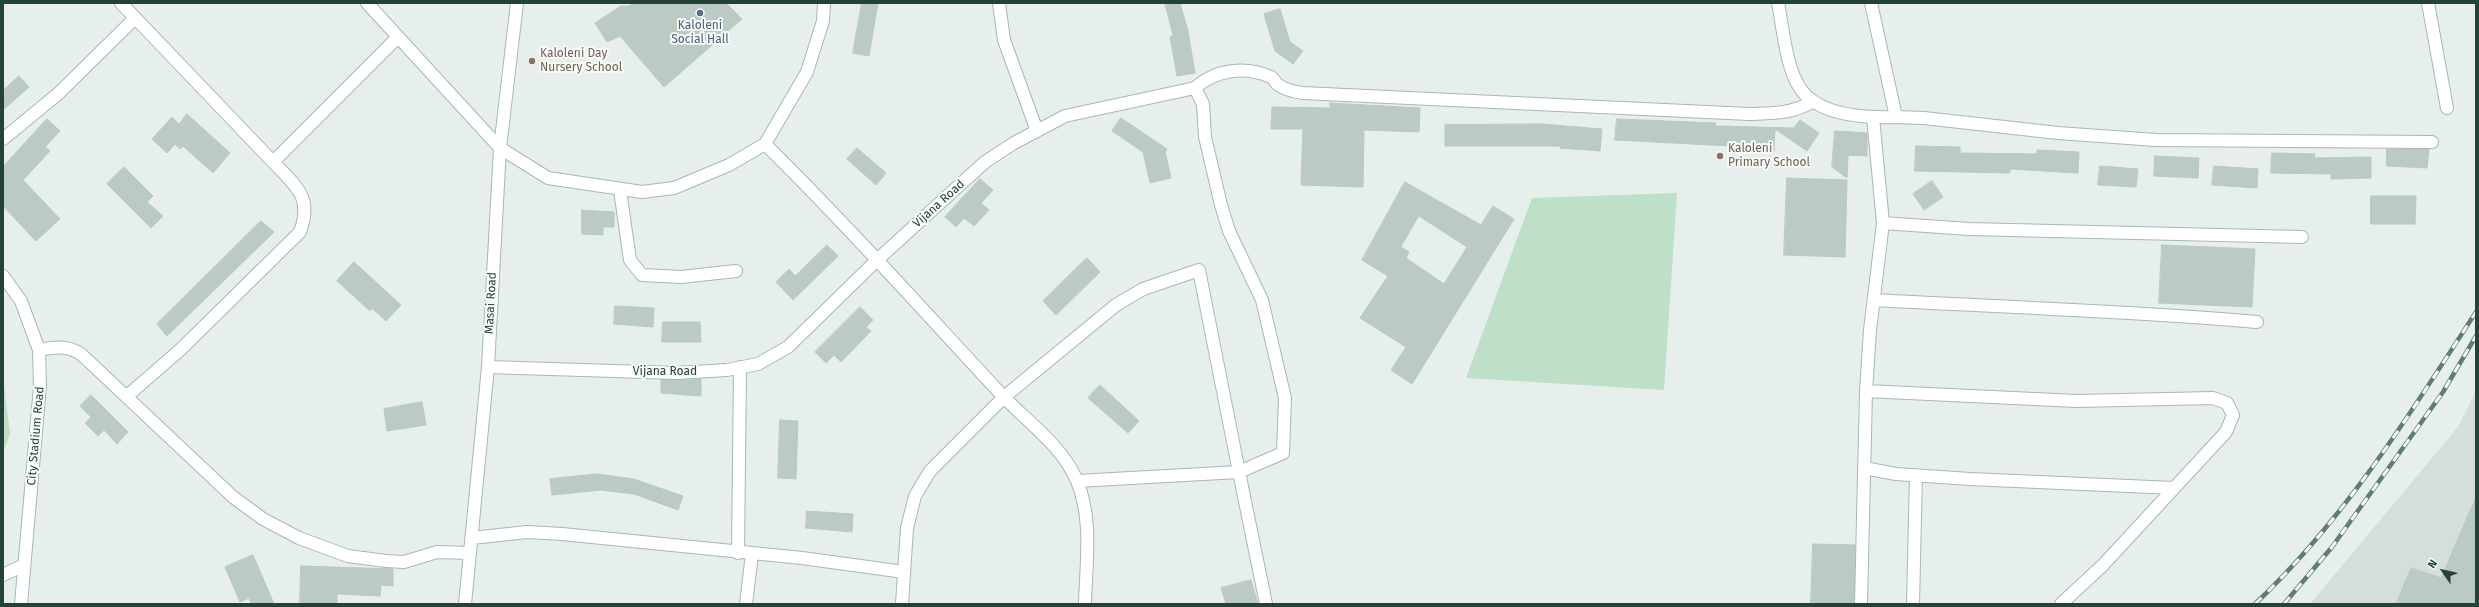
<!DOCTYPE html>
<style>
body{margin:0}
#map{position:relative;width:2479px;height:607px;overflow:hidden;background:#e6efeb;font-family:"Fira Sans",sans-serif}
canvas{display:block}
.frame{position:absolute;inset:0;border:4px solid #24423a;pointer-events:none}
.north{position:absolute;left:2423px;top:551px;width:40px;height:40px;-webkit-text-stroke:3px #f7fbf9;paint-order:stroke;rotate:304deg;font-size:11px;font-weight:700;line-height:16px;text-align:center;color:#24423a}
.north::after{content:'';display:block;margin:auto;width:14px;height:18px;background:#24423a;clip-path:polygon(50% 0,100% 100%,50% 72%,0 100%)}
</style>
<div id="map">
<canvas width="2479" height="607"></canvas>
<div class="frame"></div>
<div class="north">N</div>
</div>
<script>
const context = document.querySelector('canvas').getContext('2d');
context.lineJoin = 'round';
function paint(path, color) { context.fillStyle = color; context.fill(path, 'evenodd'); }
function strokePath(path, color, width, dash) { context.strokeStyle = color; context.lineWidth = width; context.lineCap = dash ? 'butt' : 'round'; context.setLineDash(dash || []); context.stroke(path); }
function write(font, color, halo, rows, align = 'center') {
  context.font = font + ' "Fira Sans",sans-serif'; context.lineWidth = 4; context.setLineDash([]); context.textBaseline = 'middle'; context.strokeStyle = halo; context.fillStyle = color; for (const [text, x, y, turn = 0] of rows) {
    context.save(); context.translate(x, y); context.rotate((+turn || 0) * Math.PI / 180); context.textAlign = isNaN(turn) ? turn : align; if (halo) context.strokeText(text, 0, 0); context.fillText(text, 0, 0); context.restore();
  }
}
const built = new Path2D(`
 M2476 391V604H2310L2458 427Z`);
const green = new Path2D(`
 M1677 193 1664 390 1466 378 1532 198Z
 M3 376 10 434 3 453Z`);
const building = new Path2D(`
 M632 3H726L742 19 664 87 620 36 607 42 595 23 621 6H629Z
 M862 3H878L869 56 853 53Z
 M1165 3H1180L1188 31 1195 73 1177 76 1170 37 1173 36Z
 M1280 9 1290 42 1303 51 1293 64 1275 51 1264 14Z
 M19 76 29 87 3 110V91Z
 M1330 103 1420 108 1419 132 1364 130 1363 187 1301 185 1303 129H1271L1272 107 1330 108Z
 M187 114 230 153 213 173 183 146 180 149 175 144 167 153 152 139 172 117 179 124Z
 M1121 118 1167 149 1165 152 1171 178 1150 183 1143 152 1112 131Z
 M47 119 60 131 45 147 50 151 23 180 60 219 36 241 3 206V167Z
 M1617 119 1716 123 1715 126 1794 128 1800 120 1819 133 1807 151 1775 129 1774 152 1730 151V146L1615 140Z
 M1541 124 1602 129 1600 151 1560 148V146H1445V125Z
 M1835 131 1867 133V156L1848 155 1847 178 1832 167Z
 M1916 146 1960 147V153L2037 154V150L2079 152 2078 173 2010 169V173L1915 171Z
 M857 148 886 173 876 185 847 159Z
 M2387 149H2429L2427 168 2387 166Z
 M2272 153 2315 154 2314 158 2371 157V178L2331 179V174L2271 173Z
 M2155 156 2199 158 2198 178 2154 176Z
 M2100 166 2138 169 2136 187 2098 185Z
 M2214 166 2258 169 2257 188 2212 185Z
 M124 167 153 196 147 202 163 216 151 228 107 184Z
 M1787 178 1847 180 1845 257 1784 255Z
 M980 179 993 190 981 203 989 210 974 226 964 218 956 227 945 217Z
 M1932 181 1943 197 1924 210 1913 194Z
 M1405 182 1481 225 1493 206 1514 219 1412 384 1391 370 1406 347 1360 318 1388 276 1362 260ZM1419 216 1467 247 1444 284 1406 258 1409 252 1401 247Z
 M2371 196H2416L2415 224H2371Z
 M582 210 614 212V227H603V235L582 234Z
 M261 221 274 232 167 336 157 324Z
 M827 245 838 256 793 300 776 282 789 269 795 276Z
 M2162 245 2255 249 2252 307 2159 303Z
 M1087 258 1100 272 1056 315 1043 301Z
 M354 262 401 305 386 321 372 308 370 311 337 281Z
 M615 306 654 308 653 327 614 324Z
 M860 307 873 320 866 327 871 331 841 362 834 355 826 363 815 352Z
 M663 322H700L701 342H662Z
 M701 379V396L661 393V380Z
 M1100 385 1139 421 1128 433 1088 398Z
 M91 395 128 432 117 444 104 430 98 436 85 423 91 417 80 406Z
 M422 402 426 425 387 431 384 409Z
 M780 420 798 421 796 479 778 478Z
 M597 474 634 479 683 496 678 510 634 494 601 490 552 495 550 479Z
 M2476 497V604H2396L2411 568 2441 578Z
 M807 511 853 514 852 532 806 528Z
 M1813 544 1855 545 1854 604H1811Z
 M253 555 274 604H251L249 598 240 602 225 567Z
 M301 566 393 569V586L381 585 380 596 337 594V604H300Z
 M1251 580 1258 604H1226L1221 588Z`);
const minor = new Path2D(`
 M121 3 273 162
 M367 3 500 148 548 178 642 192 674 188 729 165 765 144 807 72 823 21 824 3
 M999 3 1004 40 1037 131
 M1778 3C1783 28 1786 68 1800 88 1818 116 1866 118 1896 117
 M1871 3 1896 117 1924 118 2058 133 2156 140 2432 142
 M2428 3 2447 108
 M1195 88C1216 69 1245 66 1271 77 1274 79 1275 81 1277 84 1285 90 1294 92 1303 93L1749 114C1773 113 1791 114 1812 102
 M3 139 59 93 135 18
 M765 144C846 224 922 309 1000 393 1026 421 1062 445 1077 481 1093 519 1086 564 1085 604
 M620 190 630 260 642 275 681 277 736 271
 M1883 223 1969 229 2302 237
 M3 276 21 301 39 350 40 386 21 604
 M1874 300C2002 307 2130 311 2257 322
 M39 350C56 347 66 345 81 354L233 497 263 519 299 538 348 556 386 561 404 562 437 552 470 553
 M488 367 676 373 727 370 758 364 788 347 877 260 985 162 1014 143 1065 116 1195 88 1203 104 1205 137 1221 205 1229 231 1262 300 1285 398 1283 453 1239 472 1266 604
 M1866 391 2076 401 2213 398 2227 403 2233 415 2226 432 2103 565 2061 604
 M127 396 180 350 300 232C313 197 296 186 273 162L398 37
 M1864 468 1896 474 1970 479 2174 488
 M472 538 527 532 562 534 802 558 904 572
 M738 553 740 367
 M3 575 24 565
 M465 604 488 367 500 148 517 3
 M746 604 752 554
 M902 604 907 528 915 496 930 471 1004 397 1116 305 1143 289 1199 270 1239 472 1077 481
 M1861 604 1866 391 1870 330 1883 223 1873 117
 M1913 604 1916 475`);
const rail = new Path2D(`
 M2255 604C2344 520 2410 414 2476 312
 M2284 604 2332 547 2443 392 2476 336`);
const markers = [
 [700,13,4,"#5c6f8a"],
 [532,61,4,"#8d6e63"],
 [1720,156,4,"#8d6e63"]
];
const serviceNames = [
 ["Kaloleni",700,26],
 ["Social Hall",700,40]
];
const educationNames = [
 ["Kaloleni Day",540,54],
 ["Nursery School",540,68],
 ["Kaloleni",1728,149],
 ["Primary School",1728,163]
];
const streetNames = [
 ["Vijana Road",939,204,-42],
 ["Masai Road",491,303,-87],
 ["Vijana Road",665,372],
 ["City Stadium Road",36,436,-85]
];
paint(built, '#d4dfda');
paint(green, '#bfe0c8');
paint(building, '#bbcac4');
strokePath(building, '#b8c9c2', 1);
strokePath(minor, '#a8b8b2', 14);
strokePath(minor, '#fff', 12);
strokePath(rail, '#5f7d75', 4.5);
strokePath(rail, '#f7fbf9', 3, [9]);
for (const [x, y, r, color] of markers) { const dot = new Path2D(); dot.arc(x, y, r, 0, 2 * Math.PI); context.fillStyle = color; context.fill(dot); strokePath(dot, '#f7fbf9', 1.5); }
write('12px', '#4e5e75', '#f7fbf9', serviceNames);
write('12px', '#785e54', '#f7fbf9', educationNames, 'left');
write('12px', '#24423a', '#f7fbf9', streetNames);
</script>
